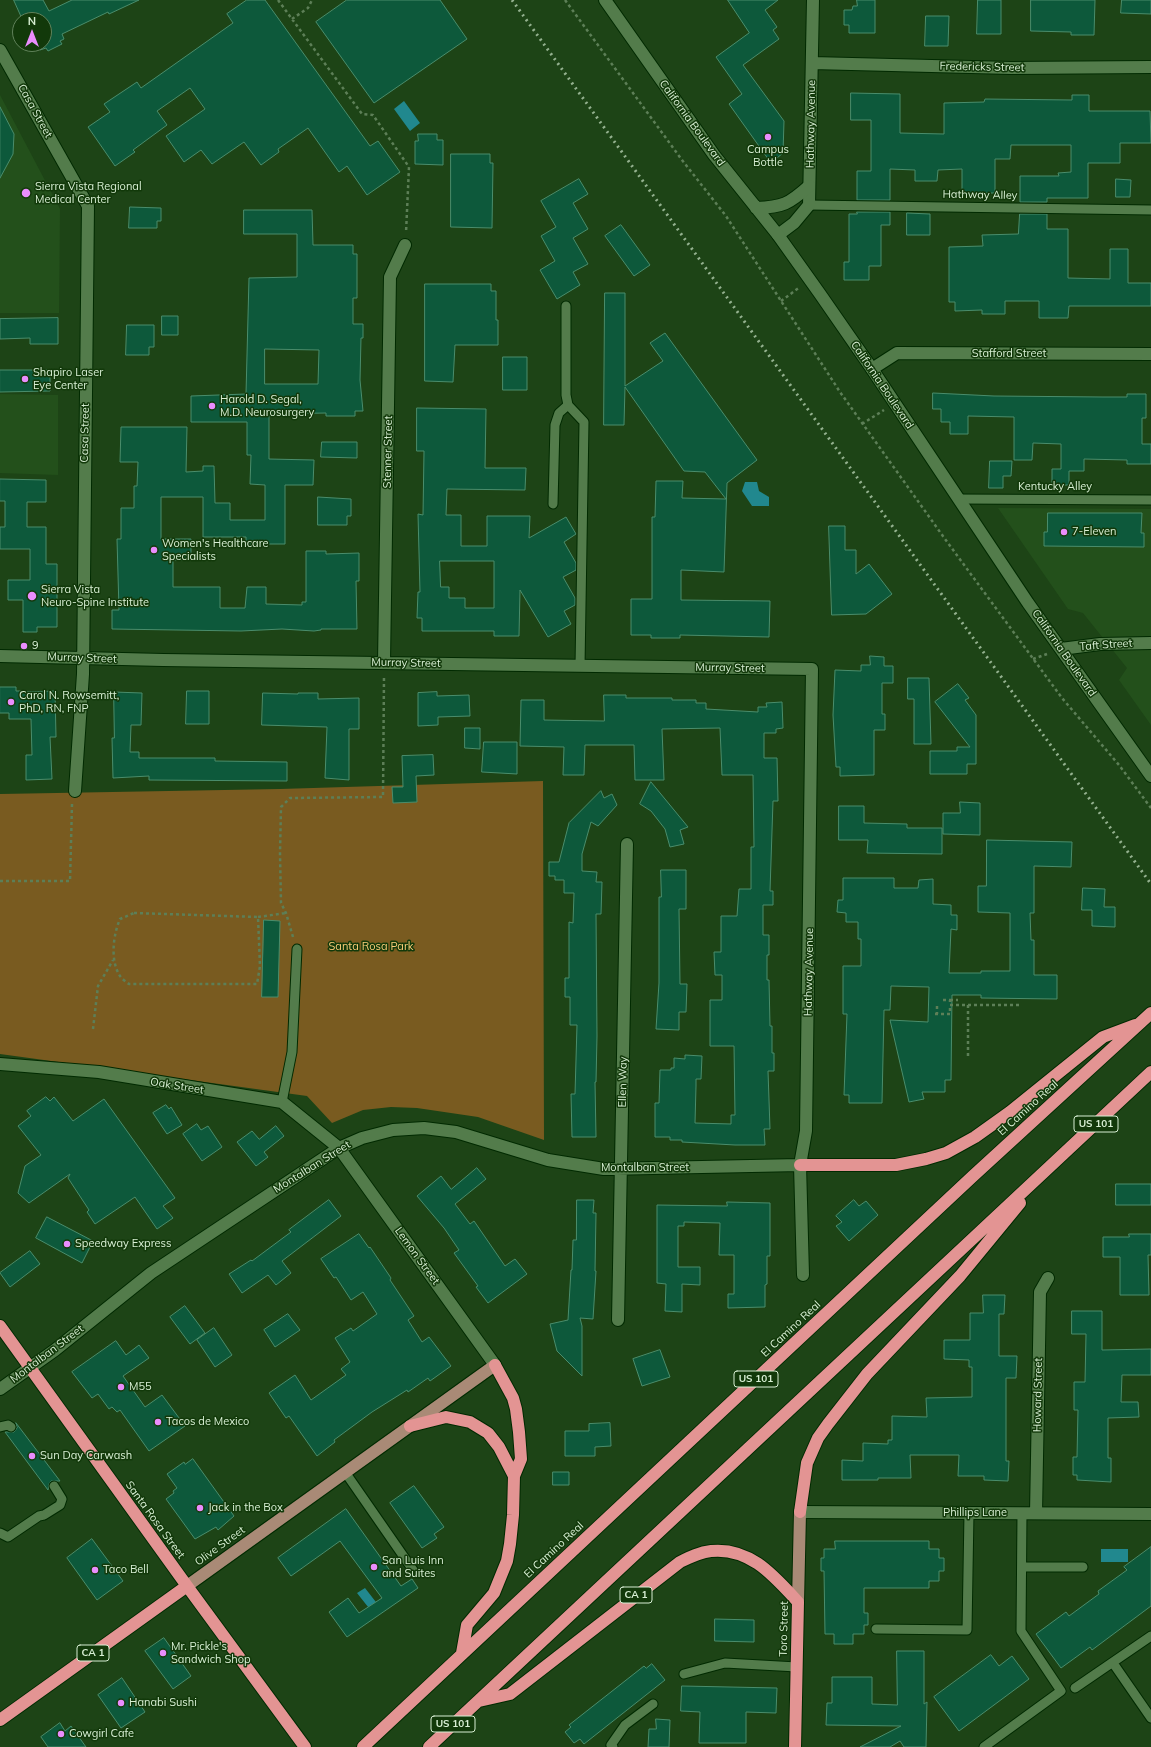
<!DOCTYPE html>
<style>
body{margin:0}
#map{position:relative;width:1151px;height:1747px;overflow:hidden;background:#1d4416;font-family:Mulish,sans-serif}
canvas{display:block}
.north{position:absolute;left:12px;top:12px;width:40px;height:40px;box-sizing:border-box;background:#12390a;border:1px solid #61825b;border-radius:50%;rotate:0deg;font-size:11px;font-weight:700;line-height:16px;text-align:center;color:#d8efd4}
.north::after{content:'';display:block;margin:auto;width:14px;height:18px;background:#ea8dfd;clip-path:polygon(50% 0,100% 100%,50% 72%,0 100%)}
</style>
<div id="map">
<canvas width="1151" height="1747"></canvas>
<div class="north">N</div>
</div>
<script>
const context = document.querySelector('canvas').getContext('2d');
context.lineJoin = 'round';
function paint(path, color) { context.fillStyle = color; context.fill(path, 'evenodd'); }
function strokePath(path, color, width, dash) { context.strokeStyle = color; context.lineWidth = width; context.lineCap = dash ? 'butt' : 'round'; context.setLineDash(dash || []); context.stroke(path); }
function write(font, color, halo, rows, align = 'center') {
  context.font = font + ' Mulish,sans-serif'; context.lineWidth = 3; context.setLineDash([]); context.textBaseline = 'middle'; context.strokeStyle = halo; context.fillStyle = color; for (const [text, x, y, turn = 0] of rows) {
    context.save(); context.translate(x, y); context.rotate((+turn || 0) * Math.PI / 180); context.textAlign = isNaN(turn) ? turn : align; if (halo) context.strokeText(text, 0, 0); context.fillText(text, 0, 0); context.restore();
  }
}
const built = new Path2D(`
 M0 95 60 209 59 313H0Z
 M0 394 58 395V475L0 473Z
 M998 508 1151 509V725L1119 680 1127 668 1083 613 1068 609Z`);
const green = new Path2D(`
 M543 781 544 1140 478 1117 417 1108 391 1107 363 1110 332 1123 307 1096 0 1054V794L280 789Z`);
const water = new Path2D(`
 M404 101 420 123 410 131 394 109Z
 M745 482H757L759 491 769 497V506H752L742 491Z
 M1101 1549H1128V1562H1101Z
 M365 1588 379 1606 372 1612 357 1593Z`);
const building = new Path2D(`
 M14 0H43L49 11 72 0H139L109 14 108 12 62 34 64 39 60 41 62 44 48 51 46 48 40 50 37 44H44V20H23Z
 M247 0H265L370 146 378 141 400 172 367 195 347 166 339 172 308 128 278 149 279 152 261 165 244 142 212 164 201 150 184 162 166 136 205 109 190 88 157 111 167 125 133 150 135 152 115 166 88 127 110 112 104 104 137 82 141 88 233 23 227 14Z
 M347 0H440L467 39 374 103 316 22Z
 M728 0H778L765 10 777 27 773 30 779 39 743 65 784 121 783 153 771 163 729 104 742 94 716 57 749 33Z
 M857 0H875V33H849V25H844V10H852L853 6H857Z
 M978 0H1001V34H977Z
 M1031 0H1095L1094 35H1071V32L1031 31Z
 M1122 0H1151V14L1121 13Z
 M926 16H949L948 46H925Z
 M851 93 900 94V133L944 134V103L984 102 985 99 1072 100V95H1089V111H1150L1151 143H1120V163H1088V198H1047V202H1020V176H1059L1058 173 1071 172V145H1011L1010 159H995V193H962V169L938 170 937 181H915V170L890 169V200H857V171H871V120H851Z
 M0 107 14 134 13 154 0 178Z
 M418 134H437V140H443V165L415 164V141H418Z
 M451 154H490V163H493L492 228 451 227Z
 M579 179 588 194 573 203 588 229 573 238 588 264 573 272 580 285 557 299 540 270 555 261 541 236 556 227 541 201Z
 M1116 179 1131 180 1130 197H1116Z
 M130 207 161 208V221H157V228H129Z
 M244 210H312L313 245H353V254H357V298H353V324H363V338H361L360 380 363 411H355V416H326V413L269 414V459L314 460 313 485H285V544H246V537H203V497H161V539H191V560H173V587H220V608H245L247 587H266V604L302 605V602H306V551H326V554L359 553V581H356L357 629H321V630L314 631 282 629 241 631 112 629V610H119L117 539H121V508H134V486H137L138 462H120L121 427H187L186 472 203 471V466H214L215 503H230V520H265V485L250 484 251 455H247V422H191V396L246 394 249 278 297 277V234H244ZM265 349 319 350 318 384H265Z
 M857 212H890V225H881V266H869V280H844V262H849V214H857Z
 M907 213 930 214V235H907Z
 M1020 214H1047V229H1068V278L1110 279V249H1128V283H1151V306H1069L1068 318H1039V301H1005V314H982V310L955 311V302H949V247L983 246 982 235 1018 234Z
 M621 225 650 265 634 276 605 236Z
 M425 284H491V291H496V320H498V345H455L453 382 425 381Z
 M605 293H625V386L663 361 650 343 665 333 757 460 727 483 724 572 681 570V600L770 601 769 637 680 635V638H651V635H631V599H652V517H655L656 481H683L682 498 726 499 705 472 684 471 625 387 624 425H604Z
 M162 316H178V335H162Z
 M58 318V344H30V338L0 339V319Z
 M127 325H154V347H149V355H126Z
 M503 357H527V390H503Z
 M0 370H50V391L0 392Z
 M933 393 994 396 1103 397H1127V394H1146V418H1142V444H1151V464H1127V460L1084 459V471H1069V485H1052V469H1061V444L1033 443 1032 460H1014V417L968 416V434H950V422H941V409H933Z
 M417 408 486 409 485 468H526L525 490 447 489 446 515H461V546H487V516H530L529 538 566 517 576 534 564 542 576 563V570L563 577 575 598V605L564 611 571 624 548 637 520 590 519 636H494V631H422V618H417L418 592H420L418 514 423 515 424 451H417ZM440 561H494V608H465V598H449V587H441Z
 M322 442H357V458L321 457Z
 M990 461H1012L1011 476H1003V488H989Z
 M0 479 46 480V502H27V527H46V564H57V627H37V632H23V600H8V580H30V549H0V527H5V501H0Z
 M318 497 351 499V516H347V525H318Z
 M1048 513H1142L1141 533H1144V547L1044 546V532H1047Z
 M829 526H845V550H856V574L869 564 892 594 866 614 832 615Z
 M870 656 884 657V666H893V683H882V714H885V730H874V775L840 776V767H836L833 715 835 670 861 671V665H870Z
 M908 678H929L931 744H914V699H908Z
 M958 684 969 698 965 700 976 715V764H967V774H930V751H957V747H970L935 702Z
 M0 687H16V691H21V692L55 691 56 737H50L52 779 26 780V755H32L31 719H9V713H0Z
 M187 691H209V724H186Z
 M114 692 142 693 141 725H131L130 752H139V758H215V761L287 762V781L149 780V776L113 778 112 738H114Z
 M437 692V696L469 695 470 716 438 717V725L418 726V693Z
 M263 693 298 694V693H318V699L359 698V729H349V780L325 778 327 727 262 725Z
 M604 695H626V698H672V700H696V703H706V709L758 712V707H767L766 703 782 702 783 728 776 729V733H764V758H777L778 801H773L770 891H773V905H763V935H769V955H767V980H769L770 1026H772V1053H774V1071H768L770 1129H764L765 1145H735L682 1142V1140H670V1137H655V1103H659L660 1070H671V1068H674V1058L685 1059V1055L702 1056 701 1079H696V1086L695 1123 731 1124V1115H735L734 1046H710V1000H722V975H715L714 952H721V916H737L739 889H751V847H754L753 775H722L720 728 662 729 664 780H635L634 745H585L584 775H563L564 747 520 746 521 700H544V720L604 721Z
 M465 728H480V749L465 748Z
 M484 742H517V774L482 772Z
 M433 755 434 775 416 776 417 802 393 803 392 787H403L402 756Z
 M651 782 688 827 680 830 684 844 670 847 665 829 651 811 640 804Z
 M601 791 604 798 612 794 617 805 598 826 591 822 582 854V871L597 872 596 882H602L601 914H596L597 1036 596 1082H595L596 1137H572L571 1094H575L577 1025H570V997H565V978H569V922L573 923 574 893H564V880H555V876H549V862H559L569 823Z
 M960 802 980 803V835L943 834V813H960Z
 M839 806H864V823L907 824V828H942V854L867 853 868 840H839Z
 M987 840 1072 842 1071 867 1034 866V913H1030L1031 940H1034V975H1057V999L981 998V995H952L951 1080H945V1092H922L924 1099 909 1102 890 1020 928 1022 929 987 891 986 890 1010H884L882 1103H849V1095H844L847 1014H843V966H861V939H858V922H846V913L837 912 838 900H843V878H894V888H918L919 880 933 879V904L951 905V915H957V930L951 929 949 973H981V971H1010V913L978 912V886H986Z
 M661 870H686V909H679L680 984H687L686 1012H679V1030L656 1029 659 983V897H661Z
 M1083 888 1105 889 1104 907H1115V927L1092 926V910H1082Z
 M264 920 280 921 278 997H262Z
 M46 1097 50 1101 54 1097 73 1121 104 1099 175 1198 163 1206 173 1218 157 1229 135 1197 95 1224 87 1212 89 1210 68 1178 70 1174 29 1203 18 1193 25 1166 41 1155 18 1126 31 1116 27 1111Z
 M166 1105 169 1109 171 1107 182 1125 167 1134 153 1113Z
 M197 1124 201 1130 208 1126 222 1147 202 1161 183 1134Z
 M276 1126 284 1136 264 1152 268 1157 256 1166 237 1142 252 1131 259 1139Z
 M477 1168 486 1179 455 1204 470 1224 474 1221 505 1266 515 1259 527 1274 488 1303 476 1287 478 1286 454 1253 459 1250 444 1228 417 1196 441 1176 451 1189Z
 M1116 1184H1151V1205H1116Z
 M329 1200 341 1216 282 1261 291 1273 276 1285 268 1275 242 1293 229 1274 251 1260 252 1261 291 1232 289 1230Z
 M577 1200H594L593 1213H596L595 1271H596L593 1319 580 1318 582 1326V1376L557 1351 550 1324 568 1320 571 1270H572L573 1240H576Z
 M854 1200 859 1206 866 1201 878 1215 849 1241 836 1226 842 1222 836 1216Z
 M727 1202 770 1203V1256H767V1284L765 1285V1307L728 1308V1294H734V1255H719L720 1223 684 1222V1226H678V1267H700V1285L682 1284V1312L665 1311 666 1284 657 1283V1205L727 1206Z
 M47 1217 93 1241 82 1263 36 1238Z
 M359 1234 369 1248 370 1247 391 1278 390 1280 414 1316 408 1320 422 1342 429 1337 451 1366 430 1381 428 1378 408 1392 407 1390 372 1412 334 1440 335 1442 317 1456 289 1416 286 1418 269 1393 295 1375 311 1400 346 1375 341 1369 350 1362 335 1338 351 1328 353 1331 377 1314 363 1292 351 1300 336 1277 334 1278 321 1259Z
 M1129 1234H1151V1255H1148L1149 1295H1120V1257H1103V1237H1129Z
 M30 1251 40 1264 10 1287 0 1273Z
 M983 1295H1005L1004 1314H999V1356H1017L1016 1378H1006V1461H1009L1008 1481 984 1480V1476H958L959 1455H910L911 1478H878V1480H842V1460L863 1461V1443L888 1444V1440H892V1416L927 1417 926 1398 972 1397V1367H969V1360L944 1359V1340H970V1313H983Z
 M185 1306 205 1333 190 1344 170 1317Z
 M1072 1311H1102V1350L1151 1349V1375H1122L1121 1402H1138L1139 1417 1108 1418V1458H1111V1482L1077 1480V1475H1073V1457H1077L1078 1410H1074V1382H1085L1086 1334H1072Z
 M288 1314 300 1330 275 1347 264 1330Z
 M214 1328 232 1355 215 1367 197 1340Z
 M116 1341 126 1355 139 1345 149 1358 123 1376 145 1407 162 1395 185 1426 149 1451 120 1410 117 1412 112 1407 109 1409 98 1394 92 1398 72 1372Z
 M660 1350 670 1377 642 1386 633 1359Z
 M16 1423 60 1481H51L49 1484 48 1490 5 1432H14L17 1428Z
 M610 1423 611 1446 595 1447V1456H565V1431H589V1424Z
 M193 1459 234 1516 218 1530 216 1527 195 1539 166 1499 174 1493 173 1491 177 1488 167 1474 184 1462 185 1464Z
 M553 1472H569V1485H553Z
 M414 1486 444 1527 434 1534 437 1538 422 1548 390 1503Z
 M346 1509 401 1586 412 1579 418 1588 347 1637 329 1612 348 1598 359 1613 382 1598 340 1541 291 1576 278 1558Z
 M92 1539 123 1581 97 1600 67 1558Z
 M835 1541H929V1549H939V1558H944V1571H939V1581H929V1588H864V1613H868V1625H864V1634H853V1644H834V1634H825L824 1571H821V1558H824V1549H835Z
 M1151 1547V1606L1092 1650 1090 1647 1061 1668 1036 1634 1066 1612 1069 1616 1099 1594 1098 1591 1127 1570 1124 1567Z
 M715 1619 754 1620V1642L715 1641Z
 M164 1638 191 1676 173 1689 145 1651Z
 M897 1651H924V1704L927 1702 926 1747H904L900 1741 890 1747H860L901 1726 826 1725 827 1703H832V1677H872V1704L897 1705Z
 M991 1655 999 1666 1012 1656 1029 1679 959 1731 934 1697Z
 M652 1664 665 1680 584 1744 580 1739 574 1743 565 1732 571 1727 569 1725 644 1666 646 1668Z
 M122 1678 145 1712 121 1728 98 1695Z
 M682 1686 777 1688 776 1713 746 1712V1743H699L700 1712 681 1711Z
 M656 1719 670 1720 669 1747H648L649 1729H656Z
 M60 1723 65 1731 71 1726 86 1747H48L41 1737Z`);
const path = new Path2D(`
 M278 0 362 114 373 115 409 167 406 233
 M565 0 682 160 726 216 840 392 945 539 1062 698 1119 765 1151 808
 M292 19 308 8 312 0
 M781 301 800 287
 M862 424 884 410
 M1033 659 1047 654
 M0 881H70L72 804
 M134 913 258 917 260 966 257 984H129C126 982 122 979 120 976 110 961 113 935 120 919Z
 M258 917 286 913
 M293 937 286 913 281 903 280 853 281 807 290 798 383 797 384 676
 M943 1000H950V1005H1021
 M950 1000H958
 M968 1005V1057
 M937 1006V1014
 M935 1014H950V1005
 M93 1029 98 986 113 960`);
const lane = new Path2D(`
 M809 205 1151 210
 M566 306V395L568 405 584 422 580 666
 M958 499 1151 500
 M553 504 555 425 559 413 568 405
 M282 1102 292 1052 297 949
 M0 1427 8 1425 11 1427
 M345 1472 413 1570
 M0 1533 8 1537 39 1516 44 1515 60 1505 62 1499 54 1486
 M1022 1567H1083
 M876 1629 967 1630 969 1513
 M1113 1663 1151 1718
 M684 1674 725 1663 797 1667
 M1075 1688 1151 1636
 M613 1747 611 1745 625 1725 653 1704
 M984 1747 1061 1691 1021 1631 1022 1513`);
const street = new Path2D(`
 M0 50 88 206 83 674 75 791
 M812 63 1011 68 1151 67
 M778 235 794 223 809 205 813 0
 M872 369 897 353 1151 354
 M0 656 163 660 812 669 806 1131 800 1165 803 1275
 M384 662 390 277 405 245
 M0 1064 99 1072 282 1102 339 1148 495 1365
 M618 1320 627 844
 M0 1389 55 1350 151 1273 339 1148 362 1138 393 1130 424 1128 456 1132 548 1160 604 1169 800 1165
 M800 1512 1151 1514
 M1036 1513 1040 1292 1048 1278`);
const secondary = new Path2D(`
 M605 0 714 155 778 235 820 294 872 369 1028 603 1151 776
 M756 208C783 207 789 204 809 186
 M1061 649 1100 644 1151 643`);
const primary = new Path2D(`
 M187 1586 495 1365
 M798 1602 800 1512`);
const highway = new Path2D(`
 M800 1165H896L926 1159 946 1153 975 1137 1010 1112 1103 1037 1135 1025
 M0 1326 187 1586 305 1747
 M495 1365 513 1398 516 1409 519 1432 521 1459 514 1476
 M410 1426 446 1417 470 1422 488 1433 499 1447 514 1476 513 1515 510 1544 507 1561 494 1593 467 1625 462 1653
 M800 1512 807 1463 818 1438 828 1424 867 1374 960 1276 1020 1203
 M479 1701 510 1694 680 1562C690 1557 700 1552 711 1551 750 1547 774 1576 798 1602L795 1747
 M0 1720 187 1586
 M363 1747 973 1176 1151 1013
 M429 1747 1151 1072`);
const rail = new Path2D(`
 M512 0 1151 884`);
const markers = [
 [768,137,4,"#ea8dfd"],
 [26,193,5,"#ea8dfd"],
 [25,379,4,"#ea8dfd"],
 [212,406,4,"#ea8dfd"],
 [1064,532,4,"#ea8dfd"],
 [154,550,4,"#ea8dfd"],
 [32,596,5,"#ea8dfd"],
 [24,646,4,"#ea8dfd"],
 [11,702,4,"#ea8dfd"],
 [67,1244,4,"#ea8dfd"],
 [121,1387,4,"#ea8dfd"],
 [158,1422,4,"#ea8dfd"],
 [32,1456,4,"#ea8dfd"],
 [200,1508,4,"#ea8dfd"],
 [374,1567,4,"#ea8dfd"],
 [95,1570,4,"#ea8dfd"],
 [163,1653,4,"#ea8dfd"],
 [121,1703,4,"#ea8dfd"],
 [61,1734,4,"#ea8dfd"]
];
const shields = [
 [1096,1124,44],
 [756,1379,44],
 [636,1595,32],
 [93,1653,32],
 [453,1724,44]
];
const shieldNames = [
 ["US 101",1096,1124],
 ["US 101",756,1379],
 ["CA 1",636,1595],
 ["CA 1",93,1653],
 ["US 101",453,1724]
];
const streetNames = [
 ["Fredericks Street",982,67,1],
 ["Casa Street",35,111,61],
 ["California Boulevard",692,123,54],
 ["Hathway Avenue",811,124,-89],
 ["Hathway Alley",980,195,1],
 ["Stafford Street",1009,354],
 ["California Boulevard",882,385,56],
 ["Casa Street",85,433,-89],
 ["Stenner Street",388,452,-89],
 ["Kentucky Alley",1055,487],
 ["Taft Street",1106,645,-4],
 ["California Boulevard",1064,653,55],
 ["Murray Street",82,658,2],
 ["Murray Street",406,663,1],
 ["Murray Street",730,668,1],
 ["Hathway Avenue",809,972,-89],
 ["Ellen Way",623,1082,-89],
 ["Oak Street",177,1086,9],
 ["El Camino Real",1028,1108,-42],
 ["Montalban Street",312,1167,-32],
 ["Montalban Street",645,1168],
 ["Lemon Street",417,1256,54],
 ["El Camino Real",791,1329,-43],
 ["Montalban Street",47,1354,-37],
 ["Howard Street",1038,1395,-89],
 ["Phillips Lane",975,1513],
 ["Santa Rosa Street",155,1520,54],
 ["Olive Street",220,1546,-36],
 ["El Camino Real",554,1550,-43],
 ["Toro Street",784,1629,-89]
];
const poiNames = [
 ["Campus",768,150,"center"],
 ["Bottle",768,163,"center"],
 ["Sierra Vista Regional",35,187],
 ["Medical Center",35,200],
 ["Shapiro Laser",33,373],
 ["Eye Center",33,386],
 ["Harold D. Segal,",220,400],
 ["M.D. Neurosurgery",220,413],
 ["7-Eleven",1072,532],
 ["Women's Healthcare",162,544],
 ["Specialists",162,557],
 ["Sierra Vista",41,590],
 ["Neuro-Spine Institute",41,603],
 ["9",32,646],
 ["Carol N. Rowsemitt,",19,696],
 ["PhD, RN, FNP",19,709],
 ["Speedway Express",75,1244],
 ["M55",129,1387],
 ["Tacos de Mexico",166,1422],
 ["Sun Day Carwash",40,1456],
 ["Jack in the Box",208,1508],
 ["San Luis Inn",382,1561],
 ["and Suites",382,1574],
 ["Taco Bell",103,1570],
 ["Mr. Pickle's",171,1647],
 ["Sandwich Shop",171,1660],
 ["Hanabi Sushi",129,1703],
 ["Cowgirl Cafe",69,1734]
];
const parkNames = [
 ["Santa Rosa Park",371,947]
];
paint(built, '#23501b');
paint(green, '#795b20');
paint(water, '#21888e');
paint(building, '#0d593b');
strokePath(building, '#4a8d6c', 1);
strokePath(lane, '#012a00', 11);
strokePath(street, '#012a00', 14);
strokePath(secondary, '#012a00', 14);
strokePath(primary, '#012a00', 14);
strokePath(highway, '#012a00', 14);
strokePath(path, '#5d7f57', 2.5, [3, 3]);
strokePath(lane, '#537c4b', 9);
strokePath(street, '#537c4b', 12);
strokePath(secondary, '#537c4b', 12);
strokePath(primary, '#a98a76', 12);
strokePath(highway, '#e39493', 12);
strokePath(rail, '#94b18f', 3, [2, 4]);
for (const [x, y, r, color] of markers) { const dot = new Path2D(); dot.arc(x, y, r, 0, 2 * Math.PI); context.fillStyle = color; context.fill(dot); strokePath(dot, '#12390a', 1.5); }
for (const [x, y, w] of shields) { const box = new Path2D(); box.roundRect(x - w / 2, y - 8, w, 16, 3); context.fillStyle = '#12390a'; context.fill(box); strokePath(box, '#d8efd4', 1); }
write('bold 10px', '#d8efd4', null, shieldNames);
write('11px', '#d8efd4', '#12390a', streetNames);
write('11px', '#d8efd4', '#12390a', poiNames, 'left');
write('11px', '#fbcc7a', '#12390a', parkNames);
</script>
